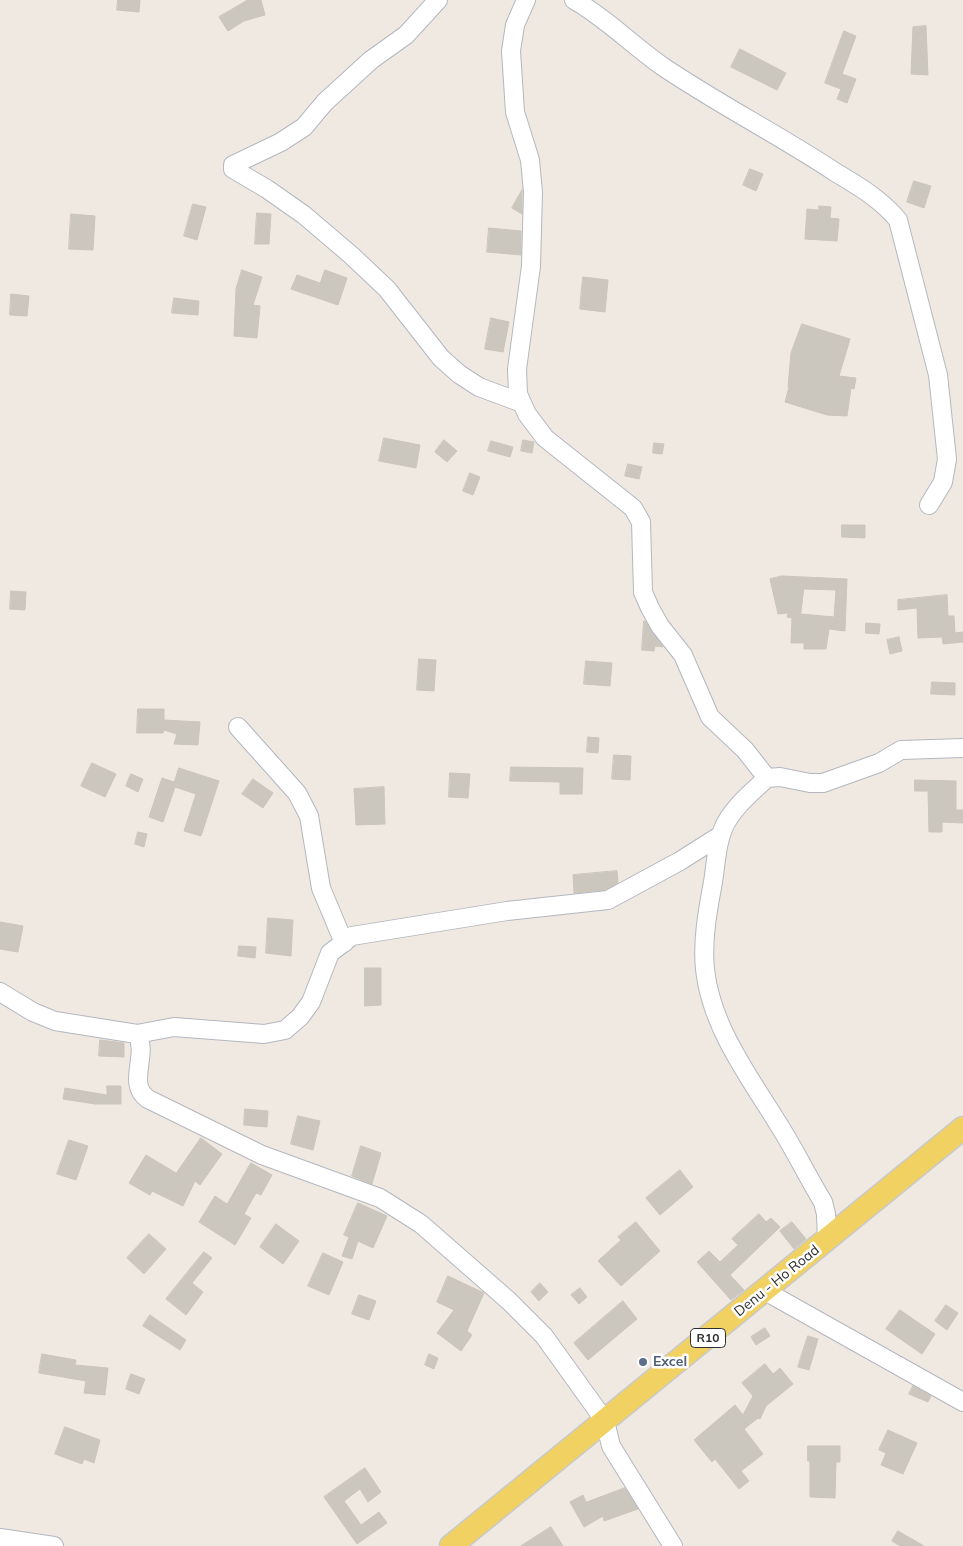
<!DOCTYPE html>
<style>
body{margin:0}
canvas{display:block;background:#efe9e1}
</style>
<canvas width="963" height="1546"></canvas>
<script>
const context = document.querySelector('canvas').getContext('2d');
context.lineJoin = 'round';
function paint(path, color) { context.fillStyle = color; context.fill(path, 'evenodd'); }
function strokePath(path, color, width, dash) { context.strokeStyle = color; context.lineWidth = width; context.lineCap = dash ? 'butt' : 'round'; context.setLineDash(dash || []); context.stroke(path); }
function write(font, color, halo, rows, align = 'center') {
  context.font = font + ' Mulish,sans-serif'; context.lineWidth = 5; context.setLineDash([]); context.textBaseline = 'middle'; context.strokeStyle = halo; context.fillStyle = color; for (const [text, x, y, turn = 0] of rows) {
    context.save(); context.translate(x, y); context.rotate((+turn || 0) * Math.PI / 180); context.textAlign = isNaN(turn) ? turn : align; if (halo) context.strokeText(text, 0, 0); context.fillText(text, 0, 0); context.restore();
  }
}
const building = new Path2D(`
 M118 0H140L139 12 117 10Z
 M248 0H261L265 15 244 21 228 31 219 17Z
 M926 26 928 75 911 74 913 27Z
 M844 31 856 36 842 74 856 79 847 103 837 99 841 89 825 83Z
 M740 49 786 73 777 90 731 67Z
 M750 169 763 174 756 191 743 185Z
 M914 181 931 186 924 208 907 202Z
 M522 190V214L512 208Z
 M193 204 206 207 197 240 184 236Z
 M819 206 831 207 830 218 839 219 837 241 805 239 807 209 819 210Z
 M257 213 271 214 269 244H255Z
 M71 214 95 216 93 250 69 249Z
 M489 228 521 231V255L487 252Z
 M242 270 262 277 253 305 260 306 257 338 234 336 236 289Z
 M325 270 347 278 338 305 291 289 297 275 320 283Z
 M583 277 608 280 605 312 580 309Z
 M11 294 29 296 27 316 10 315Z
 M174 298 199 301 198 315 172 313Z
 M491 318 509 322 503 352 485 349Z
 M802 324 850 339 839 376 856 378 854 389 851 388 847 416 827 415 785 402 789 387H788L791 353Z
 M384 438 420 445 416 468 379 461Z
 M444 440 457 451 447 462 435 452Z
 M523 440 534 442 532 453 521 451Z
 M491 441 513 447 510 457 488 451Z
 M654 443 664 444 662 454 653 453Z
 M628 464 642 467 639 479 625 476Z
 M470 473 480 477 473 495 463 491Z
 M842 525H865V538L842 537Z
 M782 576 847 579 845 631 829 629 826 649H804V643H791L792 618 787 617 788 613 778 614 770 579ZM804 589 836 590 834 617 801 614Z
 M11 591 26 592 25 610 10 609Z
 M947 595 948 616H954L955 633 963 632V642L943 644 942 637 918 638 917 608 898 610V600Z
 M644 621H645L663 647 655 646 654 651 642 650Z
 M866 623 880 624 879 634 866 633Z
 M899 637 902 651 890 654 887 640Z
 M419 659 436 660 434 691 417 690Z
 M586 661 612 663 610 686 584 684Z
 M932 682 955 683V695L931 694Z
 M138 709H164V720L200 722 198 745 174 744 177 734 164 730 163 733H137Z
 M588 737 599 738 598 753 587 752Z
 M614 755 631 756 630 780 612 779Z
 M92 763 116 774 105 797 81 786Z
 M511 767 583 768 582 794H560V782L510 781Z
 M179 768 219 781 201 836 184 831 196 794 175 787 163 822 149 817 162 778 174 782Z
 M450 773 470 774 468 798 449 797Z
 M131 774 143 779 138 792 126 786Z
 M253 779 273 793 263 808 242 794Z
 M915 780 956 781V810H963V823L942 822V832H929L928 791H915Z
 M384 787 385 824 356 825 354 789Z
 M138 832 147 834 144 847 135 844Z
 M617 871 618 883 605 890 574 893 573 875Z
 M268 918 293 920 291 956 266 953Z
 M0 922 23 926 18 952 0 949Z
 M239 946 256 947 255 958 238 956Z
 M365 968H381V1005L365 1006Z
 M100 1040 124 1043V1057L99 1056Z
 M107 1086H121V1104H95L63 1099 65 1088 107 1095Z
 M245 1109 268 1111 267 1127 244 1125Z
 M298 1116 320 1121 313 1150 291 1144Z
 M201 1138 222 1154 200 1185 195 1181 183 1206 152 1191 150 1195 129 1183 146 1155 176 1173Z
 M69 1140 88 1146 76 1180 57 1174Z
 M361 1146 381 1153 372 1184 352 1176Z
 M251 1163 272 1175 261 1195 256 1193 244 1214 251 1218 235 1245 199 1222 215 1196 227 1204Z
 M680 1170 693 1187 660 1215 646 1198Z
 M358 1203 387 1216 373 1248 358 1241 352 1259 342 1256 349 1237 344 1235Z
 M759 1214 766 1222 771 1218 780 1227 730 1275 744 1290 731 1300 697 1262 709 1251 720 1262 738 1245 732 1239Z
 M636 1222 660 1251 621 1286 598 1261 621 1240 618 1237Z
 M792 1222 806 1239 794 1249 780 1231Z
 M276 1224 299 1241 283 1264 260 1247Z
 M149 1234 166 1249 144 1274 127 1258Z
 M204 1252 212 1258 192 1283 203 1292 186 1315 166 1299Z
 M323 1253 343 1262 329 1295 308 1286Z
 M448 1276 484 1293 467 1331 472 1335 461 1351 437 1333 454 1310 437 1302Z
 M540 1283 548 1292 539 1301 531 1292Z
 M580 1288 587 1297 579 1304 571 1295Z
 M359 1295 376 1301 369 1320 352 1314Z
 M623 1301 637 1319 588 1360 574 1343Z
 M946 1305 958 1313 947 1330 935 1321Z
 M900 1310 935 1334 922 1354 886 1329Z
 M150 1315 186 1340 180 1350 143 1326Z
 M765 1328 770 1336 756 1345 751 1337Z
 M808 1336 818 1339 809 1370 798 1367Z
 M42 1354 76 1360 75 1365 108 1368 105 1395 84 1393 86 1381 39 1373Z
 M429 1354 438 1358 434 1369 425 1365Z
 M765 1364 773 1374 780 1368 793 1384 766 1406 760 1419 758 1418 744 1429 763 1454 741 1471 749 1481 739 1489 715 1459 712 1462 694 1440 735 1405 743 1415 753 1396 742 1383Z
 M131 1374 145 1379 139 1394 126 1389Z
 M913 1386 931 1396 928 1402 909 1394Z
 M65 1427 100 1440 94 1463 84 1459 82 1464 55 1454Z
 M888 1430 917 1443 903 1474 881 1465 886 1453 879 1450Z
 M808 1446H840V1462H836L835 1498 810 1497V1461H808Z
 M365 1468 381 1492 368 1502 360 1489 344 1501 361 1525 379 1512 387 1523 357 1544 324 1497Z
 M625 1488 638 1509 604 1521 603 1516 584 1527 570 1502 583 1495 586 1502Z
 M551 1527 563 1546H521Z
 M898 1531 924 1546H900L892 1541Z`);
const minor = new Path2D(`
 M438 0 406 35 371 60 325 102 304 127 281 142 233 165V169L267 189 304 215 351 255 387 289 441 358 459 374 479 387 522 403
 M526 0 515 25 511 51 515 112 530 160 533 192 531 266 517 369 518 394 527 414 545 438 633 508 641 522 643 592 650 608 660 626 683 655 710 717 745 750 767 778
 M574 0C606 18 632 45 662 66 718 104 779 135 835 172 858 186 881 199 898 220L938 375 947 459 943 482 929 505
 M238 727 297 793 309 816 321 888 344 943
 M0 992 33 1012 55 1021 137 1034C149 1055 126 1084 148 1099L262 1155 380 1198 421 1224 509 1301 544 1336 605 1421 611 1446 673 1546
 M137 1034 174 1027 264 1034 285 1030 300 1017 311 1002 330 953 352 936 507 911 608 900 680 861 721 835
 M827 1241 826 1214 823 1202C807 1176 794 1148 777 1122 748 1075 711 1026 705 969 702 940 708 909 713 882 716 864 716 846 723 829 731 809 752 792 767 778L780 777 810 783H823L879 763 901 750 963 748
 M765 1291 963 1402
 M0 1538 54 1546`);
const major = new Path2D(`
 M451 1546 963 1128`);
const markers = [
 [643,1362,5,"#5c6f8a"]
];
const shields = [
 [708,1338,35]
];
const shieldNames = [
 ["R10",708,1338]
];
const streetNames = [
 ["Denu - Ho Road",777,1281,-39]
];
const serviceNames = [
 ["Excel",653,1362]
];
paint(building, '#cbc7bf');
strokePath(building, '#cbc5ba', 1);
strokePath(minor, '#b4b7c1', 20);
strokePath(major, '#c9c9c9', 25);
strokePath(minor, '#fff', 18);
strokePath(major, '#f2d163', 22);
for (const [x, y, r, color] of markers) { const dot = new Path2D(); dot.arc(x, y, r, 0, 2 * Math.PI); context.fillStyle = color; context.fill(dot); strokePath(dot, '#fff', 2); }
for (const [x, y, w] of shields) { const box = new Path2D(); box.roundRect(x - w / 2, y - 9.5, w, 19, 4); context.fillStyle = '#fff'; context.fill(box); strokePath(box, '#2e2e2e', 1); }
write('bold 12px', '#2e2e2e', null, shieldNames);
write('14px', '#2e2e2e', '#fff', streetNames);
write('bold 14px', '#4e5e75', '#fff', serviceNames, 'left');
</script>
